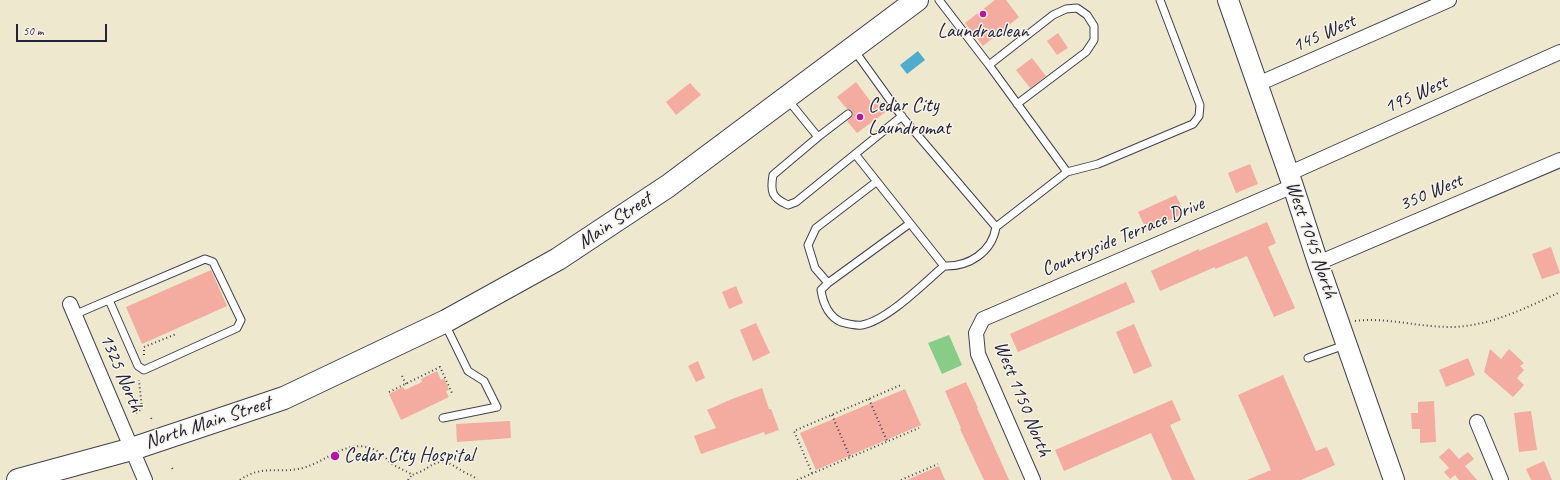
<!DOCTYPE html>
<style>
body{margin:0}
#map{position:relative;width:1560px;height:480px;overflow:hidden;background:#eee8ce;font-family:Caveat,sans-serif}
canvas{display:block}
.scale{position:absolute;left:16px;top:24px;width:91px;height:18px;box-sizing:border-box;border:2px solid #22223b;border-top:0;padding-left:5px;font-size:12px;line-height:14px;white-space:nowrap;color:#22223b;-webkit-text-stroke:3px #f7f3e8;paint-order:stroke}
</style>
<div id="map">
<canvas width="1560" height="480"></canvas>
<div class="scale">50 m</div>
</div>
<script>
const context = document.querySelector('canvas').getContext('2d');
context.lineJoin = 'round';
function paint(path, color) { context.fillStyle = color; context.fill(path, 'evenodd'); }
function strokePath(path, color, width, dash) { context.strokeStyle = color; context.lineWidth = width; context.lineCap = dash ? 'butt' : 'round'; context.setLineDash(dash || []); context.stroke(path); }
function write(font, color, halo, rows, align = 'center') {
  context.font = font + ' Caveat,sans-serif'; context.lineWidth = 3; context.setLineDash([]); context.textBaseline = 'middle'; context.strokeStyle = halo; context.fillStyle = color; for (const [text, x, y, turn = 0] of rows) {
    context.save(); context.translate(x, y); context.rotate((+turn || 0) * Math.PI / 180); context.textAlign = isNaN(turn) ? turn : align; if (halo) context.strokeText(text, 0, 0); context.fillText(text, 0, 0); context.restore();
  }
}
const green = new Path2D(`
 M949 335 962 365 942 374 928 343Z`);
const water = new Path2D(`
 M918 51 925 60 907 74 900 65Z`);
const building = new Path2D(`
 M995 0H1006L1019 17 983 46 965 23Z
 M1058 33 1068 48 1057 55 1047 41Z
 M1032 58 1046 76 1030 88 1016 70Z
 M856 82 871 102 877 97 887 111 857 133 847 121 852 116V111L847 109 837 97Z
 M690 83 701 95 676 115 666 102Z
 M1250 164 1258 184 1236 193 1228 173Z
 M1176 195 1184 213 1147 231 1138 212Z
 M1267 222 1276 243 1268 247 1295 308 1274 317 1247 256 1215 269V267L1160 291 1151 271 1199 249V251Z
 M1551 247 1560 273 1542 279 1532 254Z
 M211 270 227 306 142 344 126 307Z
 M1126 282 1135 302 1018 352 1010 334Z
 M736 286 743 303 729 309 722 292Z
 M756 323 770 353 753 361 740 330Z
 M1134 324 1152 366 1134 374 1116 332Z
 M1490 349 1501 359 1509 349 1524 363 1520 366 1524 370 1517 378 1524 385 1513 397 1484 372Z
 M1468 358 1475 375 1446 387 1439 370Z
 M698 361 705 378 696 382 688 366Z
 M437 371 441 380 444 378 449 390 446 391 449 397 401 420 389 394 403 387 405 390 422 382 421 379Z
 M1283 375 1316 451 1327 447 1335 465 1301 480H1247L1271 470 1238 395Z
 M966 382 978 408H977L1009 480H984L960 429 961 428 945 391Z
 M762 388 769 409H771L779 430 765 435 764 432 701 454 694 436 716 428 707 410 732 399Z
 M905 389 921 425 816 470 800 433Z
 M1172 400 1181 420 1170 425 1195 480H1172L1151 433 1064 471 1055 450Z
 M1434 401 1436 442 1420 443V429H1412L1411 413H1418V402Z
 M1531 411 1537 450 1519 452 1514 413Z
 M510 421 511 438 457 442 456 424Z
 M1449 448 1459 459 1468 452 1474 459 1465 466 1477 480H1459L1455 475 1450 479 1444 472 1449 468 1439 457Z
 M1544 461 1552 480H1531L1526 469Z
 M939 466 945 480H907Z`);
const path = new Path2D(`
 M1355 321C1386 317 1418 327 1450 327 1488 327 1526 308 1560 292
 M144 355V347L176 334
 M402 376 406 384
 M389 392 440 367 452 393
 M869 399 887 441
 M136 413 142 409 139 380
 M832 415 850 457
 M151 418 152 420
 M172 468 174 471
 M812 473 794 431 901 385
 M240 480C261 465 275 473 298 469 324 465 347 436 375 450 383 453 387 461 394 465 400 469 407 471 412 475 417 473 423 471 427 468 444 457 447 462 464 472 469 475 473 475 477 480
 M408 480 412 475
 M797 480 919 428
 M901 480 938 464`);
const lane = new Path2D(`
 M939 0 989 65 1067 172 1098 164 1193 124 1199 116 1200 105 1160 0
 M854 50 903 118 996 227 1067 172
 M989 65 1053 15 1066 9 1077 8 1087 15 1094 26V40L1086 52 1017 104
 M788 100 818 137 773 175C770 192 772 198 788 205L796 202 902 116
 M818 137 848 114
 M855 154 944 266C969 267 992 252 996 227
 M876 182 816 228 808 245 815 268 828 283 909 224
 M828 283 821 290C823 303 828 316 841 322 848 324 855 326 862 325 888 320 924 283 944 266
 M74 315 90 308 205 259 213 262 241 320 237 328 144 370 138 366 109 300
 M1308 358 1345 345
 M443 418 497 407 484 381 468 371 445 324`);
const street = new Path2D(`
 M1258 84 1449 0
 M1288 174 1560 52
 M1318 263 1560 160
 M70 304 145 480
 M1477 422 1501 480
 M1033 480 978 354 976 333 983 319 1293 186`);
const secondary = new Path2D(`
 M1228 0 1293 186 1318 263 1394 480`);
const primary = new Path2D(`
 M18 480 132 449 284 398 446 321 558 259 668 186 917 0`);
const markers = [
 [983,14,4,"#b5179e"],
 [860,117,4,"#b5179e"],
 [335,456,5,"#b5179e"]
];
const poiNames = [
 ["Laundraclean",983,32,"center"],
 ["Cedar City",868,106],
 ["Laundromat",868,129],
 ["Cedar City Hospital",344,456]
];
const streetNames = [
 ["145 West",1324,34,-24],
 ["195 West",1416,95,-24],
 ["350 West",1431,193,-23],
 ["Main Street",615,221,-34],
 ["Countryside Terrace Drive",1123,237,-23],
 ["West 1045 North",1311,240,71],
 ["1325 North",121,373,67],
 ["West 1150 North",1022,399,68],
 ["North Main Street",208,423,-18]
];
paint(green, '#87cc87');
paint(water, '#4facce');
paint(building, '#f3ac9f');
strokePath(lane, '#414051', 9);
strokePath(street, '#414051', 16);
strokePath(secondary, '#414051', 22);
strokePath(primary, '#414051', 24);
strokePath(path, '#414051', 2, [1, 3]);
strokePath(lane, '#fff', 7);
strokePath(street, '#fff', 14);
strokePath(secondary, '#fff', 20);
strokePath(primary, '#fff', 22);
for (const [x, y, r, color] of markers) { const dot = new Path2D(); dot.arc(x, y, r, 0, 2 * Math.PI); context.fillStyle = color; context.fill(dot); strokePath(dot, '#f7f3e8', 1.5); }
write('20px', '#22223b', '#f7f3e8', poiNames, 'left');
write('20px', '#22223b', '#f7f3e8', streetNames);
</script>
